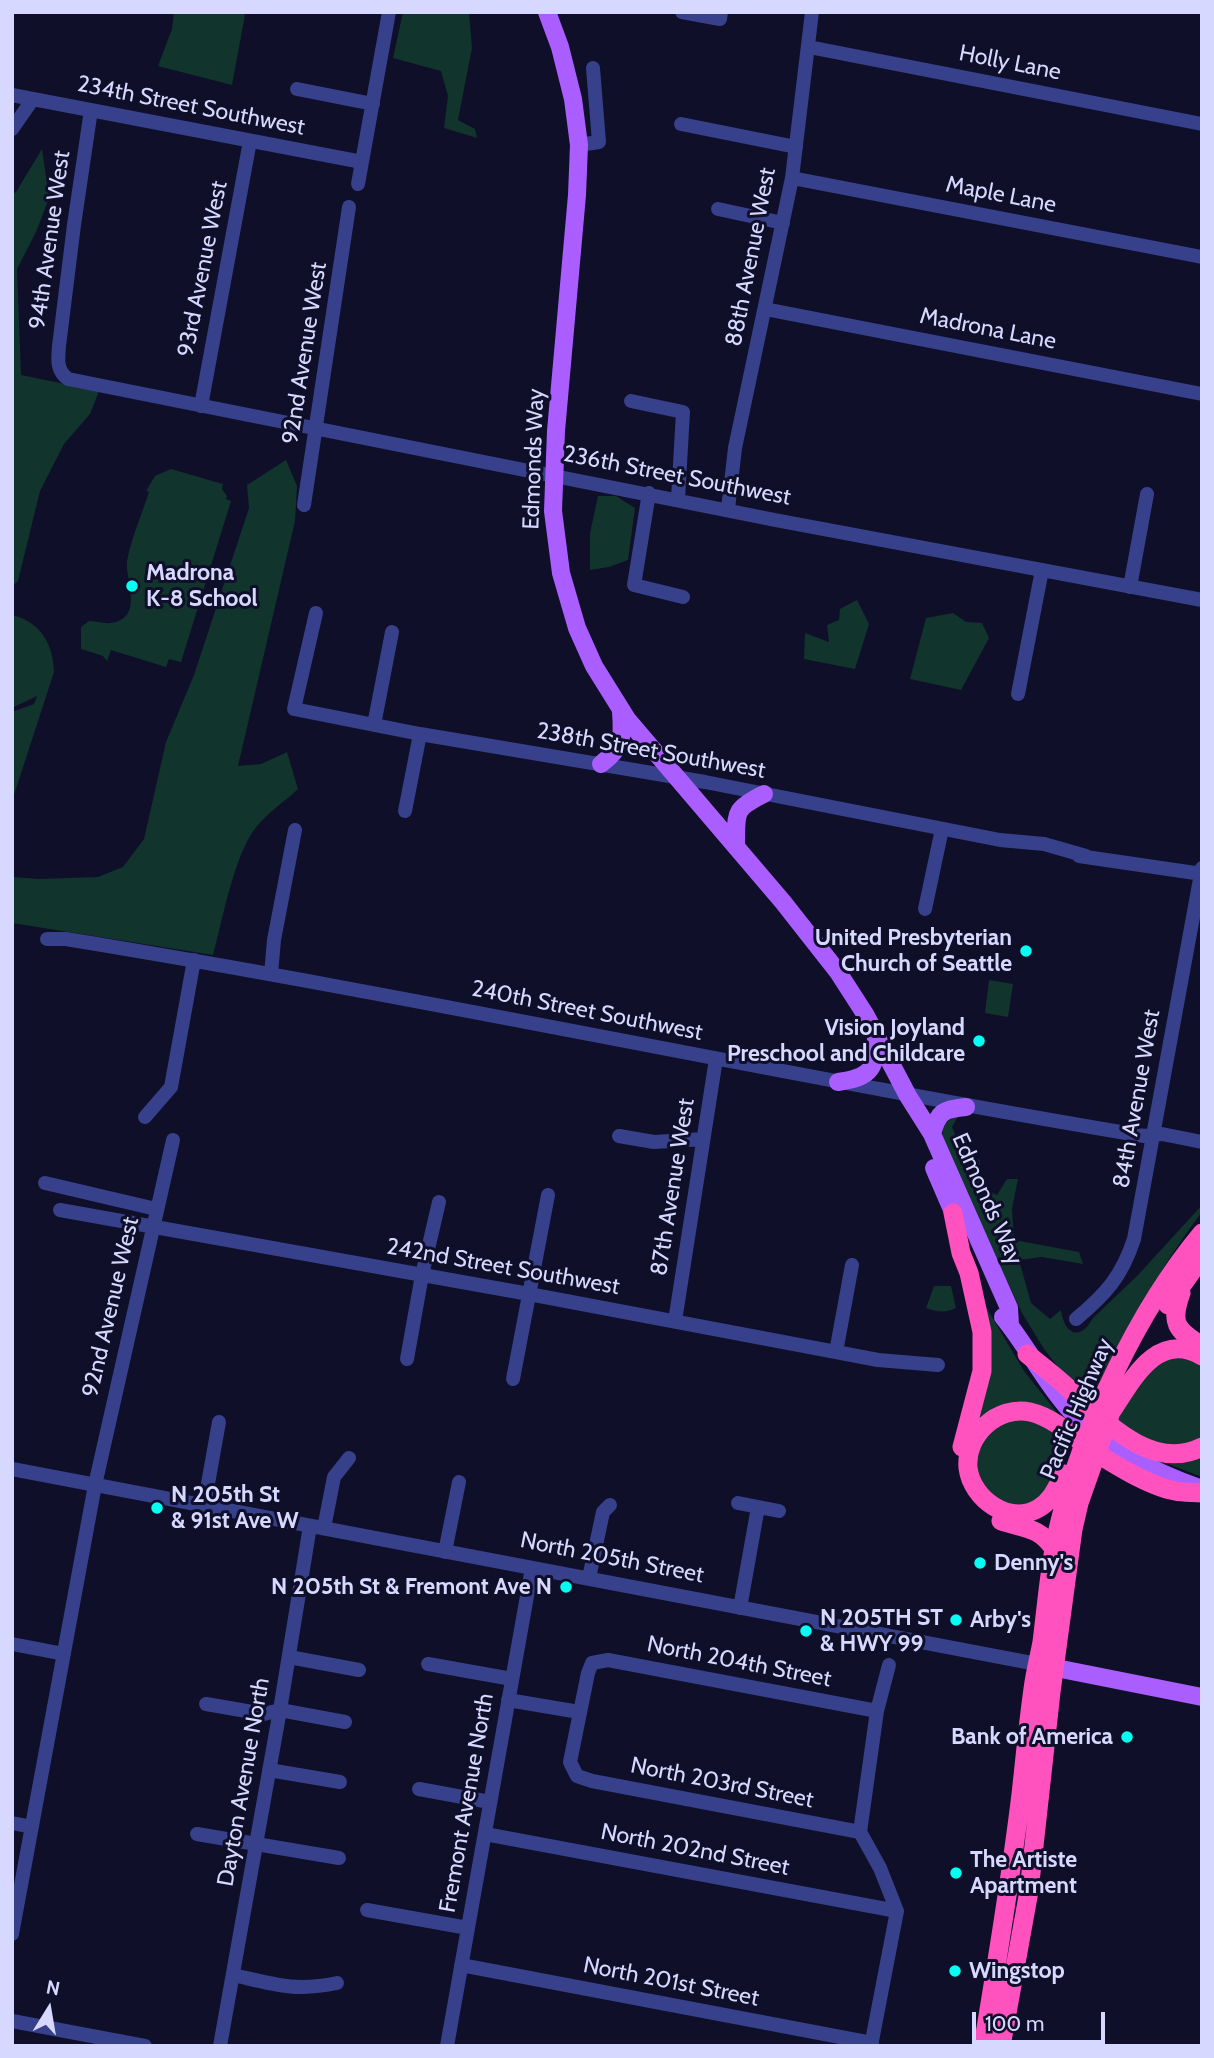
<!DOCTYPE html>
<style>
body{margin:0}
#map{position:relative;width:1214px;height:2058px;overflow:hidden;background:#0f0f29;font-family:Cabin,sans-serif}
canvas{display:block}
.frame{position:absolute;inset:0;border:14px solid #d7d8ff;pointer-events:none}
.north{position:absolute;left:14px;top:1974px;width:70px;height:70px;-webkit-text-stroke:5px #0f0f29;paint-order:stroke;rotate:11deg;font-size:19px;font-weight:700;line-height:28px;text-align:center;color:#d7d8ff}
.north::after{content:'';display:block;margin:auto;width:24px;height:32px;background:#d7d8ff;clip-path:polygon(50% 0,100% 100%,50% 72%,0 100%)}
.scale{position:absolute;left:972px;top:2012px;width:133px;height:32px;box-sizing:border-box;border:4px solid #d7d8ff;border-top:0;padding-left:9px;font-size:21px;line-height:24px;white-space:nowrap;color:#d7d8ff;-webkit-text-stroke:5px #0f0f29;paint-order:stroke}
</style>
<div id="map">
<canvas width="1214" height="2058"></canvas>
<div class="frame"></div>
<div class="north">N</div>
<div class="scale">100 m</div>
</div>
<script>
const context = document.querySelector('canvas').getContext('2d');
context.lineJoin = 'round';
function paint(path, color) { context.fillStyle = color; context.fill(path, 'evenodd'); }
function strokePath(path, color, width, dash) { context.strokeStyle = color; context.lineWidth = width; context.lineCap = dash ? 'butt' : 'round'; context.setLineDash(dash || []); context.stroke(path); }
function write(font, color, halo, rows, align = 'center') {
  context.font = font + ' Cabin,sans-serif'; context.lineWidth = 6; context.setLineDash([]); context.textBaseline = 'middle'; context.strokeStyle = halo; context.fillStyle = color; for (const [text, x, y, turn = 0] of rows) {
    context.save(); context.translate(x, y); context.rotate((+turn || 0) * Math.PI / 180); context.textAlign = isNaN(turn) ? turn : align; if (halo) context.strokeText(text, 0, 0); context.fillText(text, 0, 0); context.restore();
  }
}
const green = new Path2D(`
 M174 12H239L245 15 232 85 158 66 172 29Z
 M403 12H469L472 48 458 120 475 129 477 138 444 128 448 96 441 71 393 58Z
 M42 149 49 198 36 232 17 269 21 375 99 391 90 414 64 444 40 491 18 581 12 586V194L16 192Z
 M286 460 297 486 295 521 238 766 261 764 287 752 298 789C285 801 269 812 257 826 234 854 223 919 213 955L12 923V877L39 879 98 877 123 867 144 839 166 742 194 675 249 508 247 485Z
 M171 469 223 484 222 489 227 496 226 499 231 501 181 662 169 659 166 667 111 650 107 661 103 656 81 649V627L89 621C96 621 103 624 111 623 145 618 125 580 127 561 131 539 142 514 149 492L146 491 155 476Z
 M598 496H616L635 508 628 560 609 567 590 570V533Z
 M857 600 869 624 855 669 804 659 805 633 829 642 827 625 839 620 840 609Z
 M953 613 966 622 982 623 989 638 961 690 910 679 926 618Z
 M12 615C41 622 53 644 54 672L12 801V712L34 704 37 696 12 708Z
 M989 980 1013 984 1008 1017 985 1013Z
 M958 1116 952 1127 964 1156 980 1160C979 1174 983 1189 997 1195L1007 1179H1018L1012 1209 1014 1240 1079 1252 1083 1264 1042 1257 1019 1260 1031 1303 1050 1319 1061 1310C1064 1333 1079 1343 1093 1318L1138 1275 1202 1205V1212C1156 1272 1124 1336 1092 1403L1066 1377 1044 1349 1022 1313 943 1142C941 1128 945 1120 958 1116Z
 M934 1286H951L956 1308C946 1313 937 1312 926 1308Z
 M986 1307 1024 1371 1058 1414 982 1418 973 1421Z
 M1172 1356 1202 1364V1436C1174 1460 1142 1436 1115 1422L1144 1376Z
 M1023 1416 1072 1442C1063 1462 1056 1484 1038 1499 1014 1518 974 1490 975 1461 975 1452 984 1439 987 1430Z
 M1202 1451V1477L1161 1461Z`);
const minor = new Path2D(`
 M682 12 720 19 721 12
 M809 47 1202 124
 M297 89 373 104
 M12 95 362 162
 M91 110 74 225 59 346C58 359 56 370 68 379L775 520 1202 600
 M681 124 796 147
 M12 129 33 99
 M579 145 599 142 593 68
 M792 178 1202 257
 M358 184 389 12
 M718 209 783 223
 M765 309 1202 394
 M631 401 683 412 678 499
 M201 406 250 141
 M649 493 634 585 683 597
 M304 505 349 207
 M728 509 735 448 792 178 812 12
 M1130 587 1147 494
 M316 613 294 709 420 734 705 782 1000 840 1044 844 1086 856
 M1018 694 1042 570
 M374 725 392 632
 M405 811 420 734
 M1079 856 1202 874
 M925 909 942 829
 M47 939H66C427 998 784 1076 1144 1136L1162 1134 1202 1142
 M271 974 274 940 295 830
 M145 1117 171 1087 194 960
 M619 1136 654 1142 703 1139
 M45 1183 156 1209
 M60 1210 529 1294 836 1352 878 1360 938 1365
 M1076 1319C1106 1294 1122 1276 1134 1239L1202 868
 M675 1321 716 1059
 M836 1352 852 1265
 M407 1359 422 1275 439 1202
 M513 1379 548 1195
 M12 1469 1037 1664
 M738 1503 779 1511
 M204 1506 219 1422
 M324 1528 334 1477 349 1458
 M445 1552 459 1482
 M589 1578 603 1512 610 1505
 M740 1608 758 1507
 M12 1644 64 1654
 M289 1657 359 1670
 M428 1664 512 1679
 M508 1700 579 1712
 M206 1704 264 1714 280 1710 345 1722
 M269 1770 340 1782
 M419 1789 490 1802
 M12 1823 32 1827
 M860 1832 592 1781 577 1776 570 1762 588 1673 592 1663 608 1660 877 1711
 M197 1834 339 1858
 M485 1834 897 1911
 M367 1910 468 1928
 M12 1934 95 1485 173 1140
 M461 1965 872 2043
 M233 1975C273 1984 295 1992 337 1983
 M12 2021 145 2046
 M220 2046 280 1710 310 1526
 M447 2046 532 1568
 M871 2046 897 1911 880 1868 860 1832 877 1711 889 1665`);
const major = new Path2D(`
 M547 12 560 47 573 99 579 145 577 195 556 431 553 511 561 573 577 628 594 666 627 719 783 902 838 972 865 1014 908 1096 932 1134 1009 1308 1010 1326
 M601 764C623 747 623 738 621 712
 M736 847C737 814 731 810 764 794
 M838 1082C872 1077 876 1069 876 1035
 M932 1134C938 1112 943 1109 966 1107
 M934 1168 959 1226
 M1003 1317C1027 1346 1044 1381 1069 1409 1105 1448 1153 1472 1202 1489
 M1041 1665 1202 1697`);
const highway = new Path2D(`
 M953 1213 961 1253 969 1273 982 1332V1371L962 1447
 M1181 1293C1170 1323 1176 1330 1202 1346
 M1168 1305 1202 1257
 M1027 1354C1041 1365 1055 1376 1068 1388 1103 1419 1151 1473 1202 1447
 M1111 1412C1132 1381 1156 1330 1202 1356
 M1064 1474C1057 1487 1052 1500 1039 1508 1009 1526 972 1499 968 1468 965 1435 998 1405 1030 1412 1052 1417 1072 1435 1089 1448 1111 1463 1149 1486 1175 1491 1184 1493 1193 1492 1202 1493
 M1001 1521C1026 1529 1039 1527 1054 1549
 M983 2046C997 1962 1011 1878 1021 1794 1025 1759 1028 1724 1033 1689 1035 1673 1039 1658 1042 1642 1047 1602 1050 1561 1060 1521 1084 1425 1138 1310 1202 1233
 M1001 2046 1029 1891 1051 1692 1073 1529 1079 1503 1110 1415`);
const markers = [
 [132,586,7,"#03fff3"],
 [1026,951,7,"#03fff3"],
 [979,1041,7,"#03fff3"],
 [157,1508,7,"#03fff3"],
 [980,1563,7,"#03fff3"],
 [566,1587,7,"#03fff3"],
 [956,1620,7,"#03fff3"],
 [806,1631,7,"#03fff3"],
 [1127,1737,7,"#03fff3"],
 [956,1873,7,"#03fff3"],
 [955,1971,7,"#03fff3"]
];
const streetNames = [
 ["Holly Lane",1010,63,11],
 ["234th Street Southwest",191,106,11],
 ["Maple Lane",1001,195,11],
 ["94th Avenue West",50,240,-82],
 ["88th Avenue West",751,257,-79],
 ["93rd Avenue West",203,269,-79],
 ["Madrona Lane",988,329,11],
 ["92nd Avenue West",305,353,-81],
 ["Edmonds Way",534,459,-88],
 ["236th Street Southwest",677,476,11],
 ["238th Street Southwest",651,751,10],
 ["240th Street Southwest",587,1011,11],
 ["84th Avenue West",1137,1099,-80],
 ["87th Avenue West",673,1187,-81],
 ["Edmonds Way",987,1199,66],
 ["242nd Street Southwest",503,1267,10],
 ["92nd Avenue West",111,1307,-77],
 ["Pacific Highway",1077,1409,-67],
 ["North 205th Street",612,1558,11],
 ["North 204th Street",739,1662,11],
 ["Dayton Avenue North",244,1782,-80],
 ["North 203rd Street",722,1783,11],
 ["Fremont Avenue North",467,1803,-80],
 ["North 202nd Street",695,1850,11],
 ["North 201st Street",671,1982,11]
];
const poiNames = [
 ["Madrona",146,573],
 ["K-8 School",146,599],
 ["United Presbyterian",1012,938,"right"],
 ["Church of Seattle",1012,964,"right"],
 ["Vision Joyland",965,1028,"right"],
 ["Preschool and Childcare",965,1054,"right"],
 ["N 205th St",171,1495],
 ["& 91st Ave W",171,1521],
 ["Denny's",994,1563],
 ["N 205th St & Fremont Ave N",552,1587,"right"],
 ["N 205TH ST",820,1618],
 ["& HWY 99",820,1644],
 ["Arby's",970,1620],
 ["Bank of America",1113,1737,"right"],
 ["The Artiste",970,1860],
 ["Apartment",970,1886],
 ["Wingstop",969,1971]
];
paint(green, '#11342d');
strokePath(minor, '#37408b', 14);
strokePath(major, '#ab5eff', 18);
strokePath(highway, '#ff52bf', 19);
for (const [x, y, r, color] of markers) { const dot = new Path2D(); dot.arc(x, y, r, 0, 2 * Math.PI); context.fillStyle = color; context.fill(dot); strokePath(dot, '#0f0f29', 2.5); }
write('23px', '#d7d8ff', '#0f0f29', streetNames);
write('bold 23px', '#d7d8ff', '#0f0f29', poiNames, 'left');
</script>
